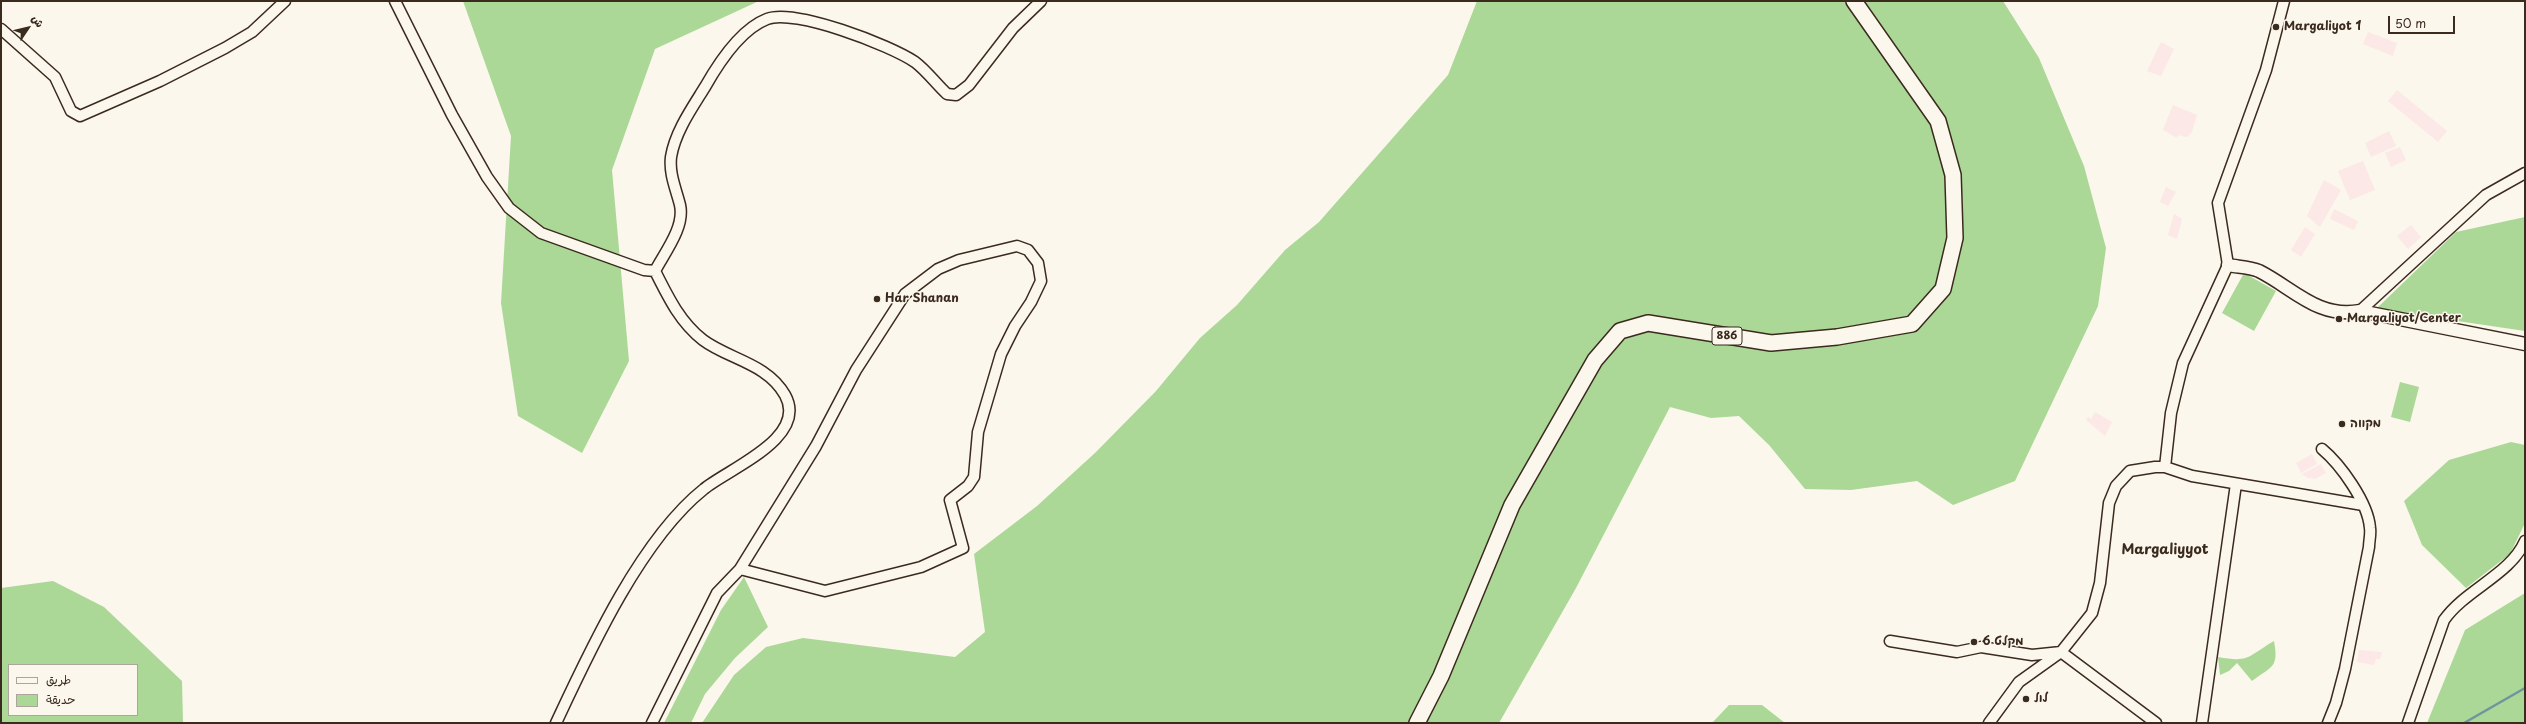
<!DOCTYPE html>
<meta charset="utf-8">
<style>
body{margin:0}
#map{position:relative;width:2526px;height:724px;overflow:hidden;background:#fbf7ec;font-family:"Playpen Sans","Playpen Sans Arabic",sans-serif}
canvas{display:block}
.frame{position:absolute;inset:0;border:2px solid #3b2a1e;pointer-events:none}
.legend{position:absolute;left:8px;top:664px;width:130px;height:52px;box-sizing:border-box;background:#fbf7ec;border:1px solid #aea59a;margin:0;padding:5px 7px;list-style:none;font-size:12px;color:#3b2a1e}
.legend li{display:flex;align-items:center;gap:8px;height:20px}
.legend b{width:20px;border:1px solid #aea59a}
.north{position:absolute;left:8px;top:8px;width:40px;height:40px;-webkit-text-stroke:3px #fbf7ec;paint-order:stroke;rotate:55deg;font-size:11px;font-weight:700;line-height:16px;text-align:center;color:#3b2a1e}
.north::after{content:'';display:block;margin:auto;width:14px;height:18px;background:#3b2a1e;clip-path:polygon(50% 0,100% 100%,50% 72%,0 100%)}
.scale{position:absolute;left:2388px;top:16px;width:67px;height:18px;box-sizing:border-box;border:2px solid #3b2a1e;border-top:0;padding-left:5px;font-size:12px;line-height:14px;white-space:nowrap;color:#3b2a1e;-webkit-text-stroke:3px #fbf7ec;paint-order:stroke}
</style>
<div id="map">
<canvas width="2526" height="724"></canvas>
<div class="frame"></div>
<ul class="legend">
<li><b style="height:5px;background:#fbf7ec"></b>طريق</li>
<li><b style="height:11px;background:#abd897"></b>حديقة</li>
</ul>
<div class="north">ش</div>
<div class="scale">50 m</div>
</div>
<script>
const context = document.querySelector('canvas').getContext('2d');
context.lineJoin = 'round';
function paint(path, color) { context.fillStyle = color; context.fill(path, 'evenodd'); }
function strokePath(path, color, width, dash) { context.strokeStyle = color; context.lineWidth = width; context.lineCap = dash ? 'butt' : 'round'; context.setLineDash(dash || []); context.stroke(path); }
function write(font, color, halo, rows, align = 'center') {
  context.font = font + ' "Playpen Sans","Playpen Sans Hebrew",sans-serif'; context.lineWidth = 3; context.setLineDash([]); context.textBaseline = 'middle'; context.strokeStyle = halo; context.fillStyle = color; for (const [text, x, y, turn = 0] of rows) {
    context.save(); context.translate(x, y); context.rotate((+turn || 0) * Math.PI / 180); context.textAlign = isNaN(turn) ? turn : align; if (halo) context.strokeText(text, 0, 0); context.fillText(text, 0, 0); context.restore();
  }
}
const built = new Path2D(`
 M2368 32 2397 43 2393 56 2363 44Z
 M2161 42 2174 49 2161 76 2147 71Z
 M2397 90 2447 131 2438 142 2388 101Z
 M2173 105 2197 115 2192 132 2187 137 2178 135 2177 138 2163 130Z
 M2389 131 2396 146 2371 157 2365 143Z
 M2400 147 2406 160 2391 167 2385 153Z
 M2363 161 2375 190 2350 200 2338 171Z
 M2324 180 2341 190 2320 227 2307 216Z
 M2166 187 2176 192 2168 206 2160 202Z
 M2334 209 2358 221 2354 230 2330 219Z
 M2174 214 2182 219 2177 239 2168 235Z
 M2411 225 2421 237 2408 249 2397 236Z
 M2305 227 2315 234 2301 257 2291 250Z
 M2095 412 2112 422 2105 436 2086 420 2088 417 2091 419Z
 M2312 454 2317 464 2301 473 2296 463Z
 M2321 464 2326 473 2315 479 2308 478 2302 474Z
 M2359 650 2382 652 2380 659H2376L2374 665 2357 662Z`);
const green = new Path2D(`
 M463 1H759L655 49 612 170 629 361 582 453 518 416 501 303 511 136Z
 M1477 1H2003L2039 58 2084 166 2106 248 2098 306 2015 481 1953 505 1917 481 1851 490 1805 489 1769 445 1739 416 1711 418 1670 407 1576 588 1499 723H702L734 675 766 647 803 638 955 657 985 632 974 554 1037 506 1096 452 1156 391 1200 338 1237 305 1285 250 1319 222 1448 75Z
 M2525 217V331L2376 309 2456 232Z
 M2244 273 2276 291 2254 331 2222 313Z
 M2400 382 2419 387 2410 422 2391 417Z
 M2511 442 2525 445V523L2510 554 2466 588 2422 545 2404 501 2449 460Z
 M744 577 768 627 735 658 705 694 691 723H664L721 610Z
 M53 581 104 607 182 681 183 723H1V588ZM9 665H137V715H9Z
 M2525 593V723H2427L2465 630Z
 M2274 641C2279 668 2272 666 2252 681L2237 663 2229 671 2220 675 2218 657C2250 663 2248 656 2274 641Z
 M1729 705H1762L1785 723H1712Z`);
const stream = new Path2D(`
 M2464 723 2525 688`);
const minor = new Path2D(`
 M395 1 452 115 487 177 509 208 541 233 644 270 655 271
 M1 29 55 77 71 111 80 116 160 81 225 48 252 32 285 1
 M1017 246 1028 250 1038 263 1041 281 1031 302 1015 326 1001 354 978 432 974 477 968 486 950 500 963 548 921 567 825 591 740 569 816 446 856 370 905 294 938 269 959 260Z
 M2360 311 2486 195 2525 173
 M2322 449C2340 464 2368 502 2370 528 2371 534 2369 541 2369 547L2345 669 2336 703 2328 723
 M2165 467 2171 413 2183 363 2228 265 2218 203 2266 70 2284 1
 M1890 641 1957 652 1981 647 2032 655 2061 652 2156 723
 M556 723C590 650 641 539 704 489 728 469 809 438 785 395 767 363 728 359 703 340 680 322 668 297 655 271 665 252 685 227 680 205 676 189 669 174 671 157 675 132 692 108 705 87 718 64 741 29 767 19 794 8 890 45 915 62 927 71 936 84 947 94L956 95 969 85 1013 28 1041 1
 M652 723 717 593 740 569
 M1989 723 2019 682 2061 652 2092 613 2100 583 2109 503 2116 486 2130 471 2155 467H2165L2192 476 2363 505
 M2202 723 2236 484
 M2408 723 2444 620C2466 589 2510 575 2525 541`);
const tertiary = new Path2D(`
 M2228 265C2238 267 2250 267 2259 271 2293 288 2318 319 2360 311L2525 344`);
const primary = new Path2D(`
 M1417 723 1441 676 1512 505 1595 360 1620 331 1648 323 1771 343 1837 337 1912 324 1943 289 1955 238 1953 175 1938 121 1854 1`);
const markers = [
 [2276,27,4,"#3b2a1e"],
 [877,299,4,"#3b2a1e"],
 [2339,319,4,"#3b2a1e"],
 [2342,424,4,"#3b2a1e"],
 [1974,642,4,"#3b2a1e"],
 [2026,699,4,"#3b2a1e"]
];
const shields = [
 [1727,336,30]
];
const shieldNames = [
 ["886",1727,336]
];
const poiNames = [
 ["Margaliyot 1",2284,27],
 ["Har Shanan",885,299],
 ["Margaliyot/Center",2347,319],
 ["מקווה",2350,424],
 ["מקלט 6",1982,642],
 ["לול",2034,699]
];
const quarterNames = [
 ["Margaliyyot",2165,550]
];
paint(built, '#fbe8e7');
paint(green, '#abd897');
strokePath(stream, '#6f969d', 2.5);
strokePath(minor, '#3b2a1e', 13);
strokePath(tertiary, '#3b2a1e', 15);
strokePath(primary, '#3b2a1e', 18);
strokePath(minor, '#fbf7ec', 10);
strokePath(tertiary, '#fbf7ec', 12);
strokePath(primary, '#fbf7ec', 15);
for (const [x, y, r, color] of markers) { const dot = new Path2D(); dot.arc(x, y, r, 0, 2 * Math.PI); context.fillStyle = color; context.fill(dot); strokePath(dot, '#fbf7ec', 1.5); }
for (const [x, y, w] of shields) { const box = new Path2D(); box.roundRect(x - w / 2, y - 9, w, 18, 3); context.fillStyle = '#fbf7ec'; context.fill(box); strokePath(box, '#3b2a1e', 1); }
write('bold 11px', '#3b2a1e', null, shieldNames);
write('bold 12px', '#3b2a1e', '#fbf7ec', poiNames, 'left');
write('bold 14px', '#3b2a1e', '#fbf7ec', quarterNames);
</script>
